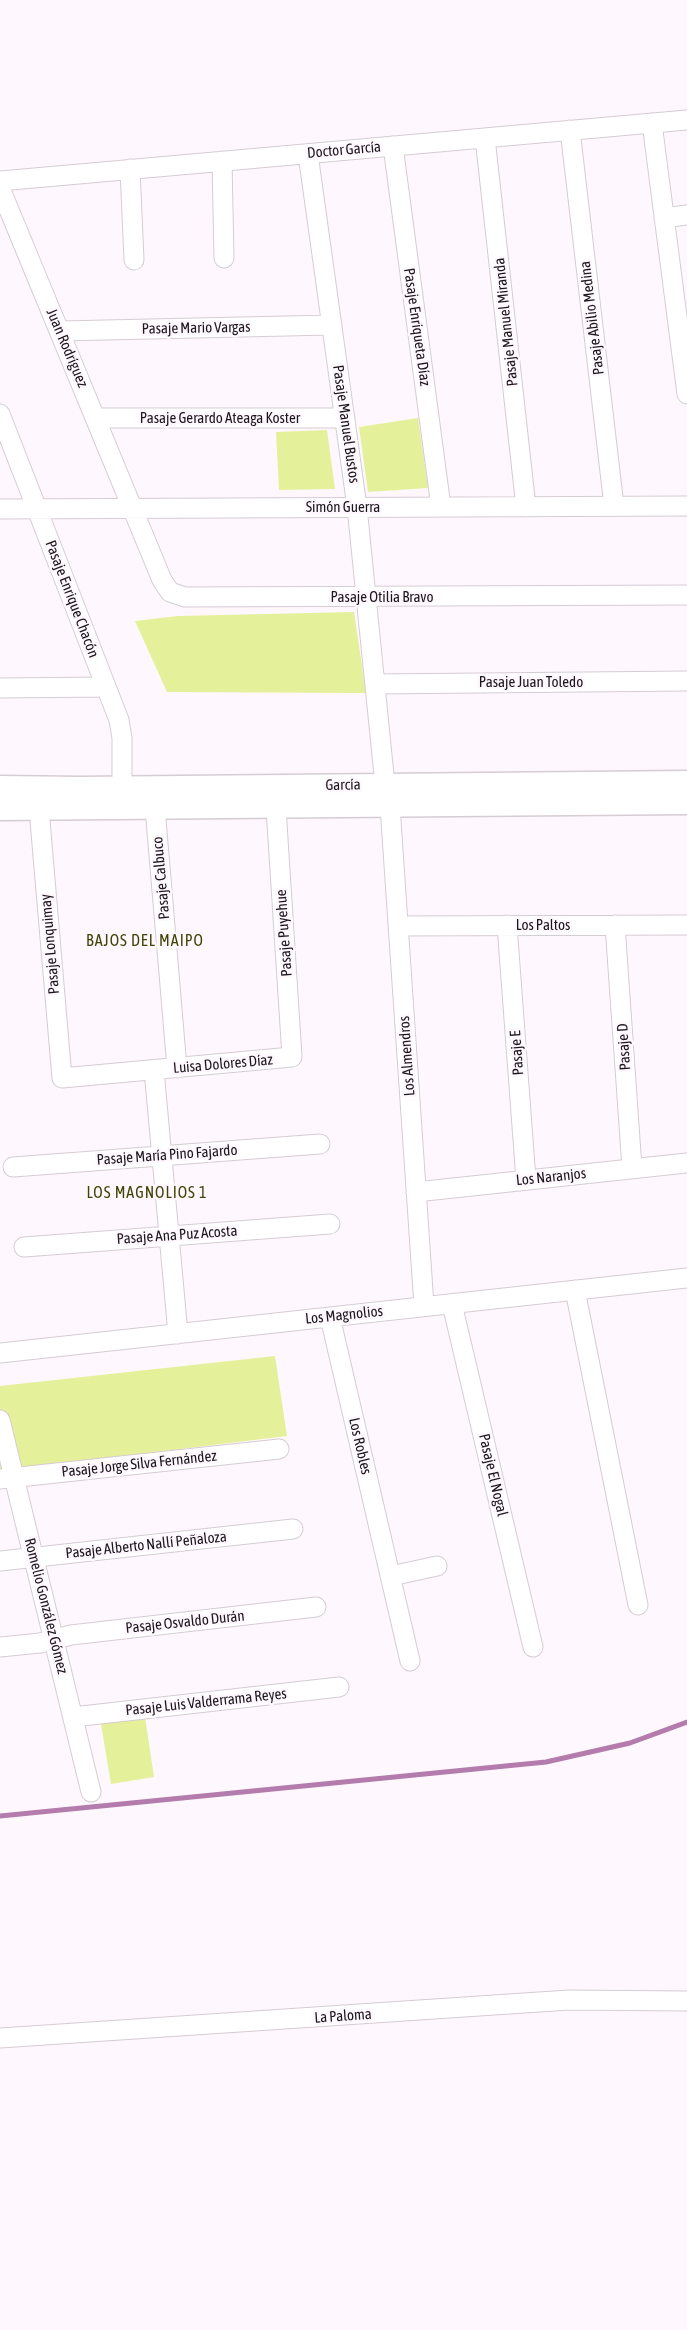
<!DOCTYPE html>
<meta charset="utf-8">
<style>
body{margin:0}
canvas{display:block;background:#fef7fd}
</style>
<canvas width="687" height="2330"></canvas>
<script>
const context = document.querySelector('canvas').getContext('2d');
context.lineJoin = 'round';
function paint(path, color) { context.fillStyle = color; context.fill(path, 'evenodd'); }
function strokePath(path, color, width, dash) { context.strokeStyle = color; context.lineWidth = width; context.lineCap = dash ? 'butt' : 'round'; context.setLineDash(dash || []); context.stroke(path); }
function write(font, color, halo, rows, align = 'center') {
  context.font = font + ' "Asap Condensed",sans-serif'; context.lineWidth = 5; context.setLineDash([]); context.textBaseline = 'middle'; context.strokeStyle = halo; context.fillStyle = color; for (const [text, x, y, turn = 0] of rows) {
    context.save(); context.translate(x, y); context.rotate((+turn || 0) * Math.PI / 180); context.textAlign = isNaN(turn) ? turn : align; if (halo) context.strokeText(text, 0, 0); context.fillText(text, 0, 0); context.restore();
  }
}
const green = new Path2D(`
 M418 418 428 488 368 492 359 427Z
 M327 430 335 489 279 490 276 432Z
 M354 612 366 693 167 692 135 621 178 616Z
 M275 1356 287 1436 0 1471V1386Z
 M145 1717 154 1777 111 1784 101 1724Z`);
const stream = new Path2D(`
 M0 1816 546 1762 630 1743 687 1722`);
const minor = new Path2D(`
 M652 123 687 394
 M570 130 614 506
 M485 138 526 507
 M393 146 441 507
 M308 154 357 507 385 785
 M222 161 224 258
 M130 169 134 260
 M0 181 687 120
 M0 188 162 580 170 592 185 597 687 595
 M664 218 687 215
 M60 331 332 325
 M0 414 119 720 122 738V788
 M96 418H345
 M0 509 687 506
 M375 684 687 681
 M0 688 106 687
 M390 806 424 1306
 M155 808 177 1068
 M39 809 62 1078 292 1057 276 808
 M507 925 526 1180
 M615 925 632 1168
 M398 926 687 925
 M154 1070 178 1334
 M13 1167 320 1144
 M416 1192 687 1163
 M24 1247 330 1224
 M575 1290 638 1605
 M452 1304 533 1647
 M330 1317 410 1661
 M0 1353 687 1278
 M0 1420 91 1792
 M0 1479 279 1449
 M0 1561 293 1529
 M391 1576 437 1566
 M0 1647 40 1643 71 1635 316 1607
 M73 1717 339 1687
 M0 2038 569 2000 687 2001`);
const tertiary = new Path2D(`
 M0 787 80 788 687 782
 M0 809 687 803`);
const streetNames = [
 ["Doctor García",344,150,-5],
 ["Pasaje Abilio Medina",592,318,-97],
 ["Pasaje Manuel Miranda",506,322,-96],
 ["Pasaje Enriqueta Díaz",417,327,82],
 ["Pasaje Mario Vargas",196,328,-1],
 ["Juan Rodríguez",67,348,67],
 ["Pasaje Gerardo Ateaga Koster",220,418],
 ["Pasaje Manuel Bustos",346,424,82],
 ["Simón Guerra",343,507],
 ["Pasaje Otilia Bravo",382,597],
 ["Pasaje Enrique Chacón",72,599,69],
 ["Pasaje Juan Toledo",531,682],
 ["García",343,785,-1],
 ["Pasaje Calbuco",161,878,-95],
 ["Los Paltos",543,925],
 ["Pasaje Puyehue",284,933,-94],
 ["Pasaje Lonquimay",50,944,-95],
 ["Pasaje D",624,1047,-94],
 ["Pasaje E",517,1053,-94],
 ["Los Almendros",407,1056,-94],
 ["Luisa Dolores Díaz",223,1064,-5],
 ["Pasaje María Pino Fajardo",167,1155,-4],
 ["Los Naranjos",551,1177,-6],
 ["Pasaje Ana Puz Acosta",177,1235,-4],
 ["Los Magnolios",344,1315,-6],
 ["Los Robles",360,1446,77],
 ["Pasaje Jorge Silva Fernández",139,1464,-6],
 ["Pasaje El Nogal",493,1475,77],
 ["Pasaje Alberto Nallí Peñaloza",146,1545,-6],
 ["Romelio González Gómez",46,1606,76],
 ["Pasaje Osvaldo Durán",185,1622,-6],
 ["Pasaje Luis Valderrama Reyes",206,1702,-6],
 ["La Paloma",343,2016,-4]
];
const neighbourhoodNames = [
 ["BAJOS DEL MAIPO",145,941],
 ["LOS MAGNOLIOS 1",147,1193]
];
paint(green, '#e5f09a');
strokePath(stream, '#b37cac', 5);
strokePath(minor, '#d6ccd4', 21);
strokePath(tertiary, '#d6ccd4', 25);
strokePath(minor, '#fff', 19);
strokePath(tertiary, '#fff', 22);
write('15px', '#1b171a', '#fef7fd', streetNames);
context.letterSpacing = '1px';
write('16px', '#3e4303', '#fef7fd', neighbourhoodNames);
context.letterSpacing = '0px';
</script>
